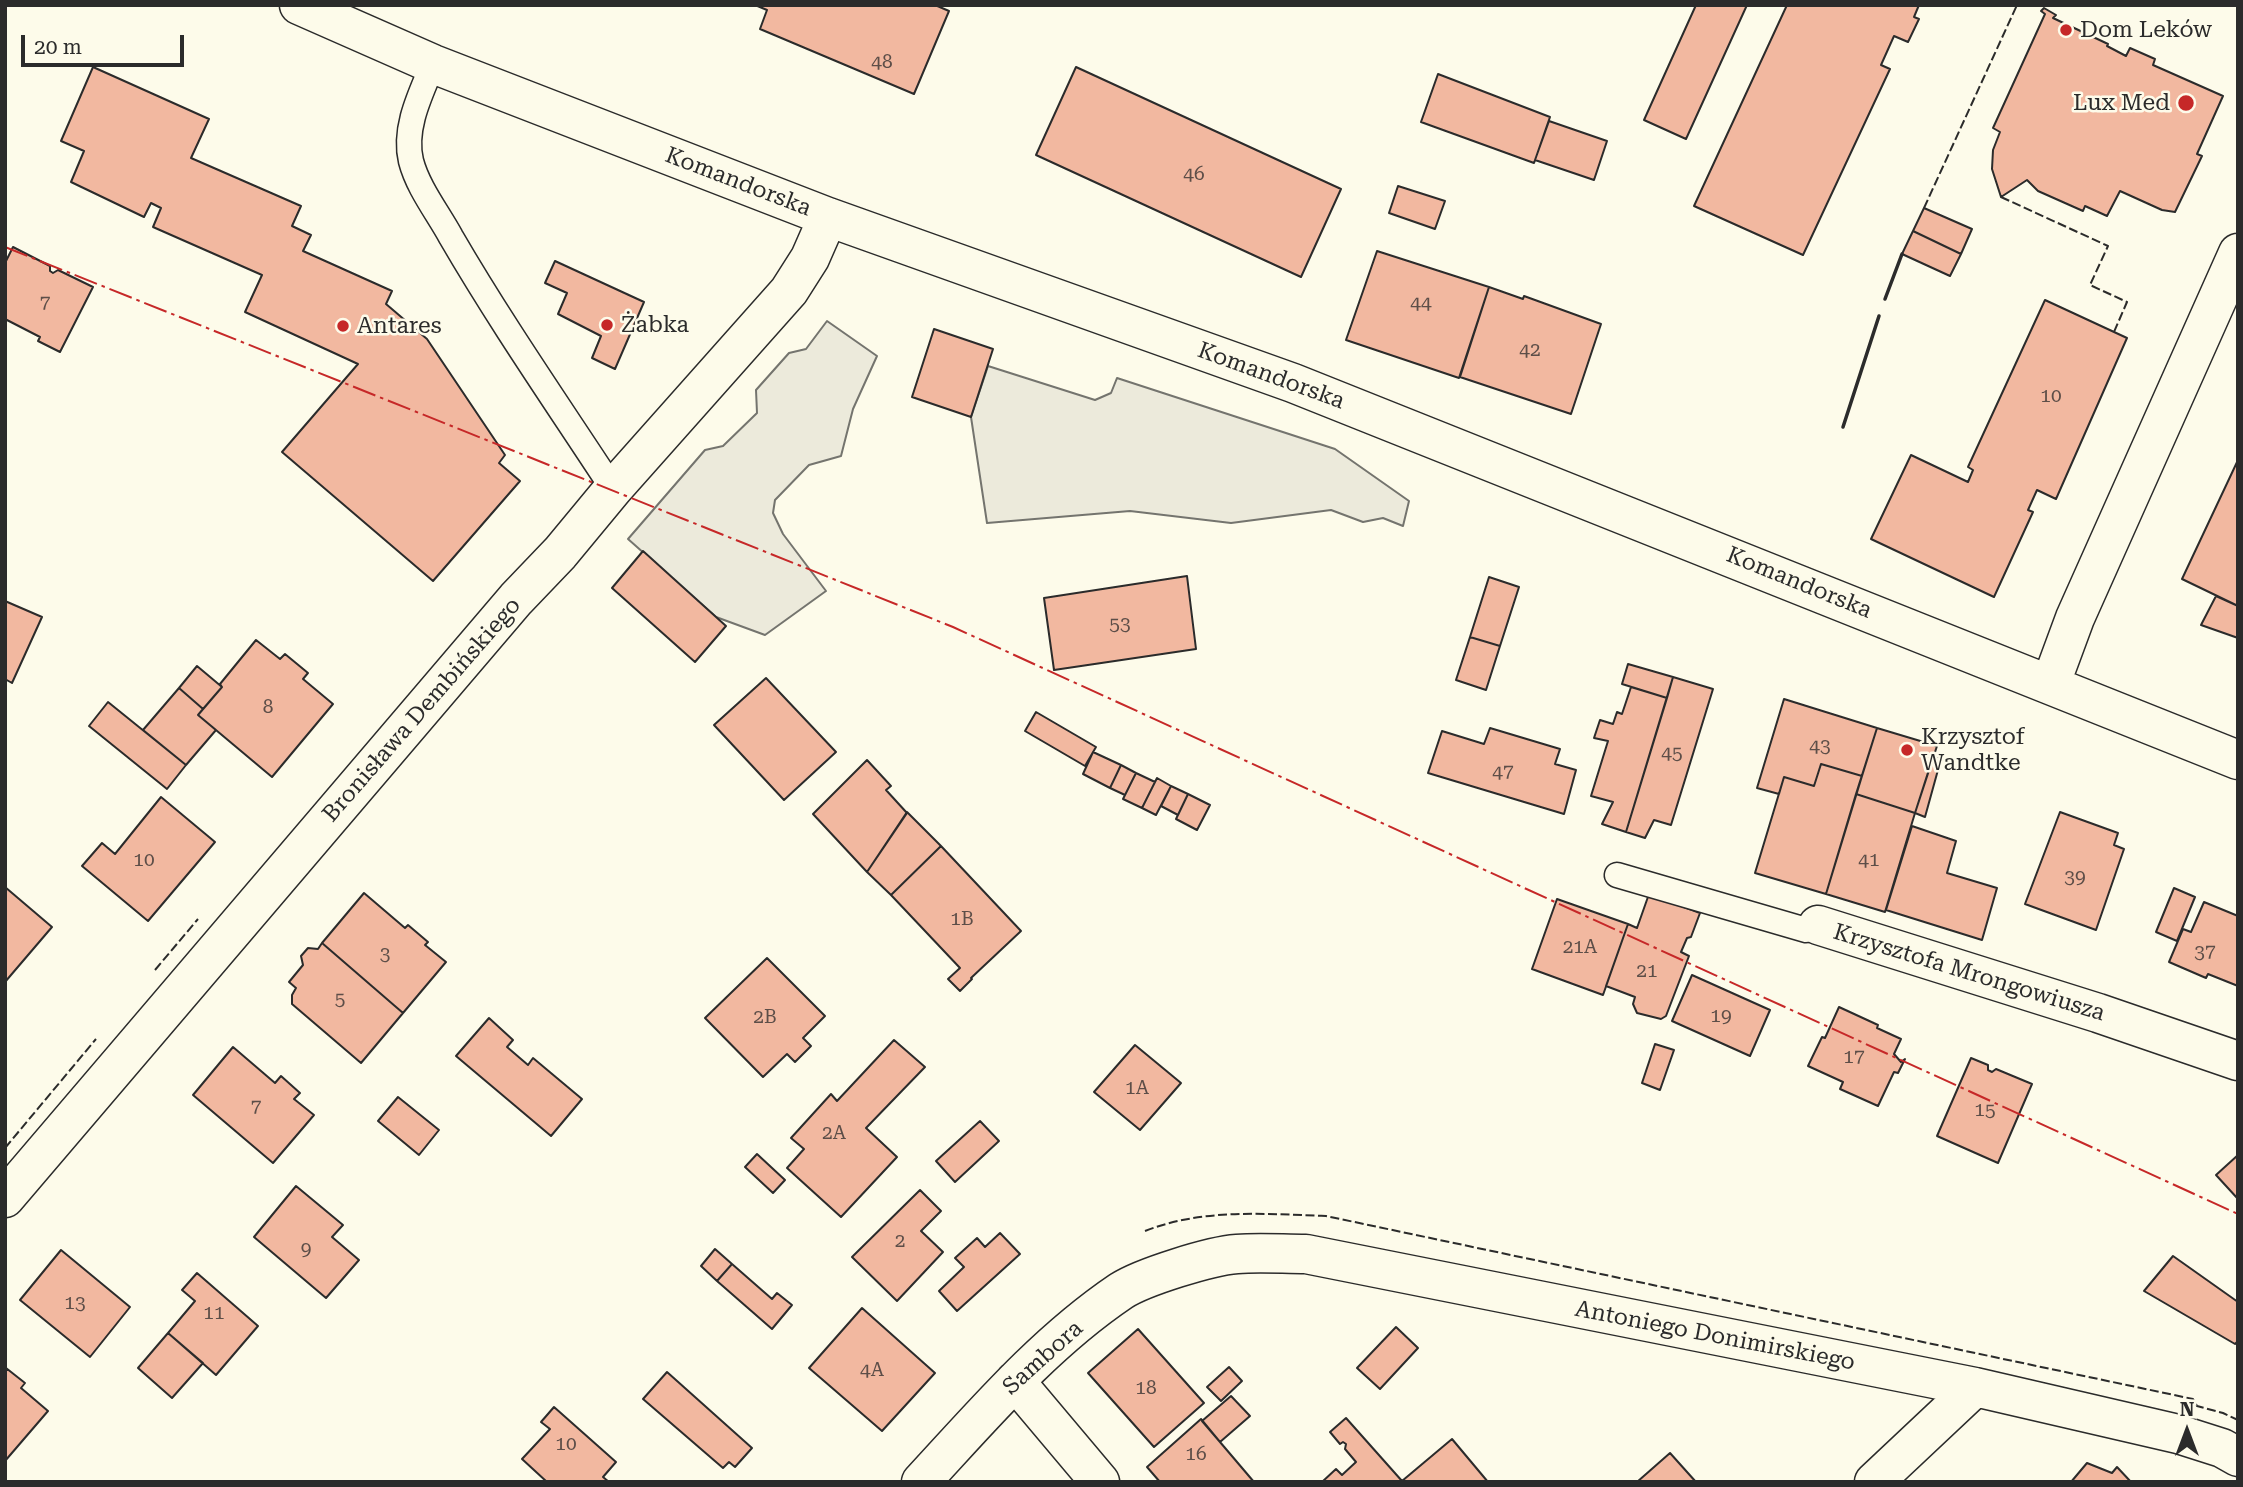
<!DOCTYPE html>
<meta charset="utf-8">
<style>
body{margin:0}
#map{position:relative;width:2243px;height:1487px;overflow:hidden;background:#fdfbea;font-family:"Roboto Serif",serif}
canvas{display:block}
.frame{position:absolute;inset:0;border:7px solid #2b2b2b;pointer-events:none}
.north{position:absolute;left:2152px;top:1396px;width:70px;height:70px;-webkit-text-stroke:5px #fdfbea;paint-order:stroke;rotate:0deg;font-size:19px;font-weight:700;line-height:28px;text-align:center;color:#2b2b2b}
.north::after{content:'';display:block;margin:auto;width:24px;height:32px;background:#2b2b2b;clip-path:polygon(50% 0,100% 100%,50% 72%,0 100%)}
.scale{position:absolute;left:21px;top:35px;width:163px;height:32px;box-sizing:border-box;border:4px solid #2b2b2b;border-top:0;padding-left:9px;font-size:21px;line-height:24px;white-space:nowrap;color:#2b2b2b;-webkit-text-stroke:5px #fdfbea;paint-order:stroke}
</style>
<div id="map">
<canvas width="2243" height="1487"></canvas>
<div class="frame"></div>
<div class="north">N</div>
<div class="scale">20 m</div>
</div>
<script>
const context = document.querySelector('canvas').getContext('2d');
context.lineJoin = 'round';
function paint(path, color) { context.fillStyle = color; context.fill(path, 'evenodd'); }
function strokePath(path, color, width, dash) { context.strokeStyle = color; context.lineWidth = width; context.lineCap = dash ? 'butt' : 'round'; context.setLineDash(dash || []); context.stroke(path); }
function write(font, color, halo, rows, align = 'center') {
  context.font = font + ' "Roboto Serif",serif'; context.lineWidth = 5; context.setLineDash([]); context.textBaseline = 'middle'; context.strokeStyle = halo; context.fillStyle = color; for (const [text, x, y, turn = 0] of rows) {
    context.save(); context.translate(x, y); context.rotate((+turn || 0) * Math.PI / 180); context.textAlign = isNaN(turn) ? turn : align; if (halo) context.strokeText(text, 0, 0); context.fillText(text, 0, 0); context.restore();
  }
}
const parking = new Path2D(`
 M827 321 877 356 853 409 841 456 809 465 775 500 773 513 783 534 826 591 765 635 716 617 628 539 705 450 723 446 757 413 756 390 789 353 806 349Z
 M988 366 1095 400 1111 393 1117 378 1335 449 1409 501 1403 526 1383 518 1363 522 1331 510 1231 523 1130 511 987 523 971 417Z`);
const building = new Path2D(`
 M755 5H935L949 11 914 94 760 29 767 10Z
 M1696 5H1747L1686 139 1644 120Z
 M1787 5H1919L1914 17 1919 19 1908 42 1894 36 1881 65 1890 69 1803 255 1694 206Z
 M2044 8 2056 15 2053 18 2108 44 2107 46 2126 56 2130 48 2155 59 2153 65 2223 96 2197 154 2202 156 2175 212 2162 210 2120 191 2107 216 2085 206 2083 211 2038 191 2027 180 2001 197 1992 169 1993 150 2000 132 1993 128 2045 14 2041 11Z
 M93 67 209 119 191 158 301 206 292 226 311 235 303 251 392 291 386 304 427 339 505 455 499 463 520 481 433 581 282 452 358 364 245 312 262 275 153 227 161 208 151 203 144 217 71 182 84 151 61 141Z
 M1076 67 1341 189 1301 277 1036 155Z
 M1438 74 1550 117 1534 163 1421 122Z
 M1549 121 1607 141 1594 180 1535 160Z
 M1398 186 1445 201 1435 229 1389 213Z
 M1924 208 1972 229 1961 254 1913 231Z
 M1913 231 1961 254 1950 276 1902 254Z
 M13 247 50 266V271L53 273 58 270 93 287 60 352 38 341 40 337 5 319V263Z
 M1377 251 1489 287 1459 378 1346 340Z
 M555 261 644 302 615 369 592 358 601 336 558 314 567 293 545 283Z
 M1489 287 1523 299 1524 296 1601 324 1571 414 1460 377Z
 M2045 300 2127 338 2056 499 2037 490 2028 510 2033 512 1994 597 1871 539 1911 455 1968 482 1973 470 1968 467Z
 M934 329 993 349 971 417 912 397Z
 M2238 460V606L2182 579Z
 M643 551 726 626 695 662 612 588Z
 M1187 576 1196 649 1054 670 1044 598Z
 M1489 577 1519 587 1500 646 1470 637Z
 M2216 596 2238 606V638L2201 625Z
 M5 601 42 617 12 683 5 679Z
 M1470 637 1500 646 1486 690 1456 680Z
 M256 640 280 659 285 654 308 673 303 679 333 704 272 777 198 715 222 687 220 684Z
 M1628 664 1673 677 1667 698 1622 684Z
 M197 666 222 687 203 709 179 688Z
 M1673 677 1713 689 1671 825 1654 820 1645 838 1626 832Z
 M766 678 836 752 784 800 714 725Z
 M1631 687 1667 698 1626 832 1602 824 1613 802 1591 796 1608 741 1594 738 1600 720 1613 724 1617 712 1622 714Z
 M179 688 203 709 198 715 216 730 186 765 143 730Z
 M1784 699 1877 728 1862 776 1821 764 1814 786 1784 777 1779 794 1757 788Z
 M108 702 186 765 167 789 89 726Z
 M1036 712 1096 747 1085 766 1025 731Z
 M1490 728 1560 749 1555 764 1576 770 1564 814 1428 773 1442 731 1484 744Z
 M1877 728 1937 746 1915 813 1856 794Z
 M1093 752 1121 765 1110 788 1083 774Z
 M1933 757 1941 759 1925 817 1915 813Z
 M867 760 891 786 886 790 907 813 867 872 813 814Z
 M1821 764 1862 776 1826 894 1755 873 1784 777 1814 786Z
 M1121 765 1136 773 1125 795 1110 788Z
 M1136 773 1155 782 1142 808 1123 799Z
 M1157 778 1171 786 1156 815 1142 808Z
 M1171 786 1188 794 1178 815 1161 806Z
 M1188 794 1210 805 1197 830 1176 819Z
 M1856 794 1915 813 1885 912 1826 894Z
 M161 797 215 842 148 921 82 866 102 843 115 854Z
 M907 812 941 846 891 895 867 872Z
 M2060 812 2118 833 2114 845 2124 849 2096 930 2025 904Z
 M1912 826 1956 841 1947 873 1997 888 1982 940 1886 910Z
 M941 846 1021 931 971 978 972 979 960 991 948 979 960 968 891 895Z
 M5 887 52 927 5 982Z
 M2174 888 2195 897 2177 941 2156 932Z
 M364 893 405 928 408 925 428 942 425 945 446 962 403 1013 322 943Z
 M1649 894 1700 913 1691 937 1687 938 1681 952 1689 956 1666 1016 1661 1019 1637 1013 1633 1004 1635 997 1606 986 1628 924 1637 928Z
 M1557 899 1628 924 1603 995 1532 969Z
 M2204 902 2238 916V986L2208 974 2206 978 2169 962 2183 929 2191 932Z
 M322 943 403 1013 361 1063 292 1004V995L296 988 289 982 303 965 301 956 308 948 318 949Z
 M767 958 825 1016 803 1038 811 1046 795 1062 787 1054 763 1077 705 1018Z
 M1692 975 1770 1010 1750 1056 1672 1021Z
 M1839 1007 1878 1025 1877 1028 1901 1039 1894 1054 1901 1062 1905 1059 1898 1073 1894 1072 1878 1106 1840 1089 1843 1082 1808 1066 1822 1037 1825 1038Z
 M489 1018 513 1040 507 1047 528 1065 533 1058 582 1099 551 1136 456 1056Z
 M894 1040 925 1067 866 1128 897 1157 841 1217 787 1168 804 1149 791 1138 831 1094 837 1101Z
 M1655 1044 1674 1050 1660 1090 1642 1083Z
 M1135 1045 1181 1083 1140 1130 1094 1092Z
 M233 1047 275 1083 281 1076 300 1093 294 1099 314 1115 273 1163 193 1095Z
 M1971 1058 1988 1065V1070L1992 1072 1996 1069 2032 1084 1998 1163 1937 1136Z
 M398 1097 439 1130 419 1155 378 1121Z
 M980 1121 999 1141 955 1182 936 1161Z
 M757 1154 785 1180 773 1193 745 1167Z
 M2238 1155V1199L2216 1175Z
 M296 1186 343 1225 332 1237 359 1260 326 1298 254 1237Z
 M920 1190 941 1211 921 1231 943 1252 897 1301 852 1257Z
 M1000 1233 1020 1254 957 1311 939 1291 964 1267 955 1258 977 1238 985 1247Z
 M715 1249 732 1264 717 1281 701 1266Z
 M61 1250 130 1307 90 1357 20 1300Z
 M2173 1256 2238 1302V1341L2235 1344 2144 1291Z
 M732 1264 772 1299 777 1293 792 1305 772 1329 717 1281Z
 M197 1273 258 1326 216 1375 168 1333 195 1301 182 1290Z
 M862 1308 935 1373 882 1431 809 1368Z
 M1396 1327 1418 1348 1380 1389 1357 1368Z
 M1138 1329 1204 1403 1154 1447 1088 1373Z
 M168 1333 203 1363 172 1398 138 1368Z
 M1229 1367 1242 1381 1221 1401 1207 1387Z
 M6 1368 25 1383 21 1388 48 1411 5 1461Z
 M667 1372 752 1448 735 1467 729 1462 723 1468 643 1399Z
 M1231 1396 1250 1416 1220 1442 1202 1421Z
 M554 1407 616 1462 603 1477 609 1482H547L522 1459 550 1429 541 1422Z
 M1346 1418 1402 1481 1401 1482H1322L1336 1469 1342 1475 1356 1462 1345 1449 1346 1444 1343 1442 1340 1444 1330 1432Z
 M1201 1419 1220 1442 1254 1482H1160L1147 1467Z
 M1452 1439 1488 1482H1403L1402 1481Z
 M1670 1453 1696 1482H1637Z
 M2087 1463 2112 1473 2117 1467 2131 1482H2071Z`);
const lane = new Path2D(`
 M433 64C421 93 403 128 411 161 418 188 438 213 451 237 501 323 558 405 613 489
 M1617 875 1806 930 1818 925`);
const street = new Path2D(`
 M299 5 433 64 828 217 1293 383 2238 760
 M2051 683 2075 618 2238 253
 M1818 925 2098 1013 2238 1061
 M5 1198 516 599 560 553 613 489 789 291 810 258 828 217
 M1015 1381 1100 1482
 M921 1482C983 1415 1044 1343 1121 1291 1143 1277 1210 1256 1237 1254 1259 1252 1283 1254 1306 1254L1975 1387 2178 1434 2222 1448 2238 1457
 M1874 1482 1975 1387`);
const fence = new Path2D(`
 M2001 197 2108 246 2090 285 2127 302 2114 332
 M1924 208 2017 5
 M155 970 198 919
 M5 1148 96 1039
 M1145 1231C1204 1208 1265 1214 1326 1216L2193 1399 2197 1406 2223 1413 2238 1420`);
const wall = new Path2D(`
 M1885 299 1902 254
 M1843 427 1879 316`);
const power = new Path2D(`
 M5 247 953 627 2238 1214`);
const markers = [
 [2066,30,7,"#c62828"],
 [2186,103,9,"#c62828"],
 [607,325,7,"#c62828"],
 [343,326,7,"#c62828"],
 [1907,750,7,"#c62828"]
];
const numberNames = [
 ["48",882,62],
 ["46",1194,174],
 ["7",45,303],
 ["44",1421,303],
 ["42",1530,350],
 ["10",2051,396],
 ["53",1120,624],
 ["8",268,707],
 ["43",1820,746],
 ["45",1672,753],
 ["47",1503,772],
 ["10",144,860],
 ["41",1869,860],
 ["39",2075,877],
 ["1B",962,919],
 ["21A",1580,947],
 ["37",2205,952],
 ["3",385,954],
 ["21",1647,971],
 ["5",340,999],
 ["19",1721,1016],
 ["2B",765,1017],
 ["17",1854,1057],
 ["1A",1137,1088],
 ["7",256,1107],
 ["15",1985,1110],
 ["2A",834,1133],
 ["2",900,1241],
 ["9",306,1249],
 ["13",75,1303],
 ["11",214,1313],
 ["4A",872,1370],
 ["18",1146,1388],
 ["10",566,1444],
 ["16",1196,1454]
];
const poiNames = [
 ["Dom Leków",2080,30],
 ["Lux Med",2170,103,"right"],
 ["Żabka",621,325],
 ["Antares",357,326],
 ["Krzysztof",1921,737],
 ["Wandtke",1921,763]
];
const streetNames = [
 ["Komandorska",738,182,21],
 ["Komandorska",1271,376,20],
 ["Komandorska",1799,583,22],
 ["Bronisława Dembińskiego",422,710,-49],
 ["Krzysztofa Mrongowiusza",1969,973,17],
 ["Antoniego Donimirskiego",1715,1336,11],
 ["Sambora",1043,1358,-42]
];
paint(parking, '#eceadb');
strokePath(parking, '#74746e', 2);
paint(building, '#f2b8a0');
strokePath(building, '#2b2b2b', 2);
strokePath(lane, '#2b2b2b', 27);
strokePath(street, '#2b2b2b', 41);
strokePath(lane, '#fdfbea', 24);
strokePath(street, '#fdfbea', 38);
strokePath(fence, '#2b2b2b', 2, [9, 3.5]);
strokePath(wall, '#2b2b2b', 3.5);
strokePath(power, '#c62828', 2, [24, 5, 3.5, 5]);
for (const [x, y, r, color] of markers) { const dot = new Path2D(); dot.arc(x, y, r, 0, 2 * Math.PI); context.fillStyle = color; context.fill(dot); strokePath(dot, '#fdfbea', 2.5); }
write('19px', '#5d4e48', null, numberNames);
write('23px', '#2b2b2b', '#fdfbea', poiNames, 'left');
write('23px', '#2b2b2b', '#fdfbea', streetNames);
</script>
